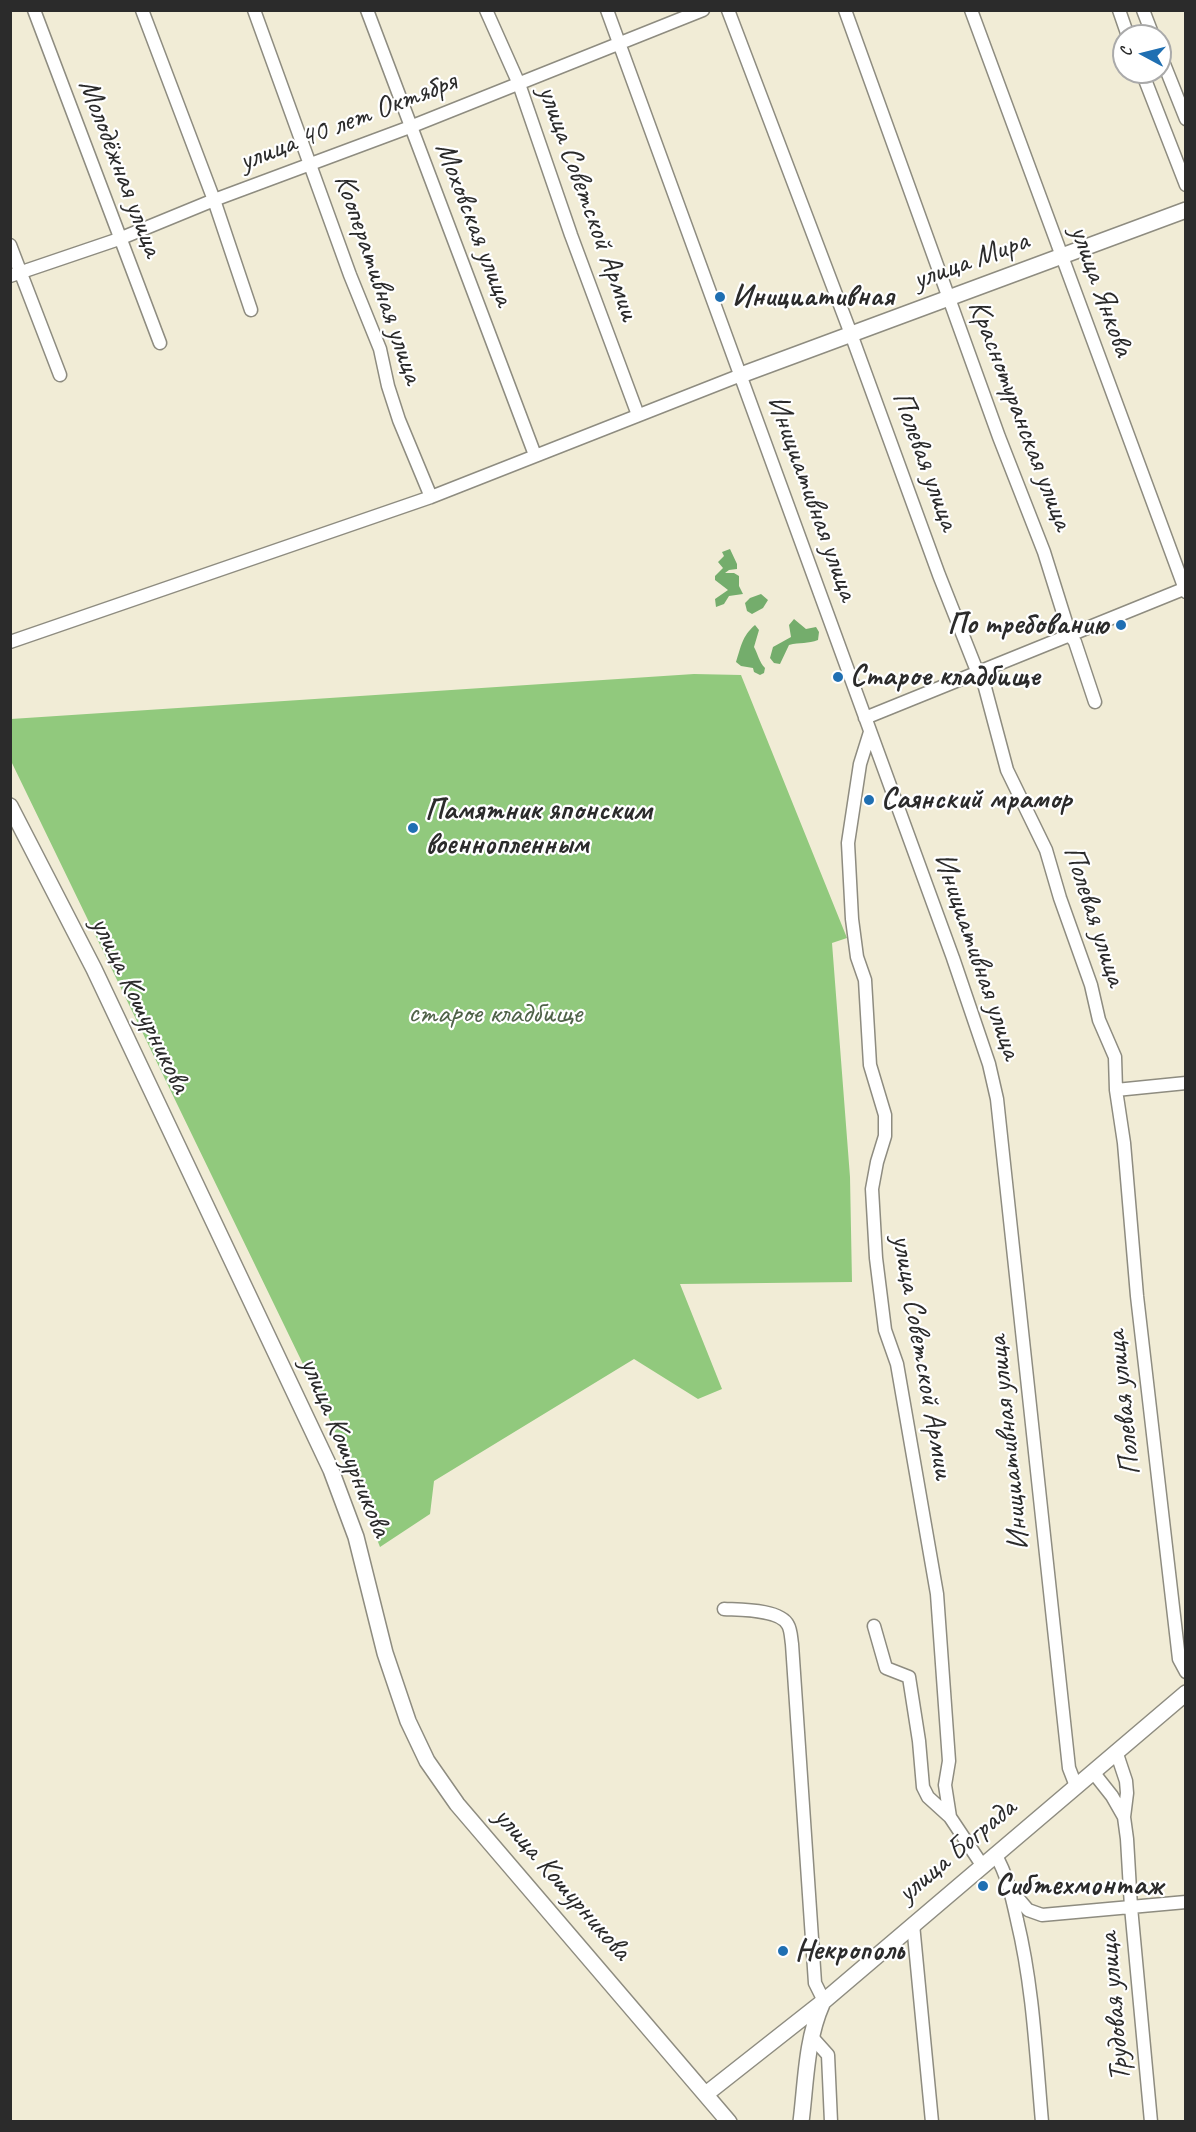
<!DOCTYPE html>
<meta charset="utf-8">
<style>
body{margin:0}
#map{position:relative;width:1196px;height:2132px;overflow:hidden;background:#f1ecd6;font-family:Caveat,sans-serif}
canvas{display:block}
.frame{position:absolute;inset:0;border:12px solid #2b2b2b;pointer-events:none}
.north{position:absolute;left:1112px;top:24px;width:60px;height:60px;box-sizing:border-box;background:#fff;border:2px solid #aaa;border-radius:50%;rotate:277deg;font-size:16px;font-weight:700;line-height:24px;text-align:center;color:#2b2b2b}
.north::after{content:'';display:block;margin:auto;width:21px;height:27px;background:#1f6fb2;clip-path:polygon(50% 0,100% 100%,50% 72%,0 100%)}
</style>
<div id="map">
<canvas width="1196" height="2132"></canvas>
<div class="frame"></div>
<div class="north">С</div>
</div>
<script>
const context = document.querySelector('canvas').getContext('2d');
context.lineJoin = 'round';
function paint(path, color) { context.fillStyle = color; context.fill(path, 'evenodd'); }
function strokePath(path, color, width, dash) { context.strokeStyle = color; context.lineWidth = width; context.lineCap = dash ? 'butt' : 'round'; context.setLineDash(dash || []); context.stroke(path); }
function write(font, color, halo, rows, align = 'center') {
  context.font = font + ' Caveat,sans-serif'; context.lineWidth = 4.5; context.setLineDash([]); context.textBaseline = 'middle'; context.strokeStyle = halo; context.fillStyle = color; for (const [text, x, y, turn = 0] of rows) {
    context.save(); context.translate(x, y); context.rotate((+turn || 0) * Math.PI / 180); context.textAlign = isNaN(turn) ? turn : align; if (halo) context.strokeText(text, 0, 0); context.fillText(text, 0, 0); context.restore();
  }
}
const green = new Path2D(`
 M694 674 741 675 847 938 832 943 850 1177 852 1282 680 1284 722 1389 698 1399 634 1359 434 1481 430 1514 380 1547 332 1424 11 761V719Z`);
const forest = new Path2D(`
 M730 549 737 564V569L729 570 725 573H734L739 576V586L743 594 729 596 724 604 716 607 715 599 728 590 715 580V576L723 568 718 562 724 556 722 552Z
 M761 594 768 600 763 608 752 614 747 611 745 603 750 598Z
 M794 619 806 629 816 627 819 632 818 640C808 644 800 642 789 645L780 664 774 663 770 658 773 647 791 637 789 625Z
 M755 625 759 630 754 647C758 654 759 662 765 668L764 673 760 675 754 672 753 668 741 666 736 662C741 647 742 636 755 625Z`);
const minor = new Path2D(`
 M34 10 160 343
 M142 10 214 200 251 310
 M254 10 350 275 380 349 388 386 399 420 431 497
 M367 10 535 455
 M486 10 519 84 571 235 638 415
 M607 10 953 958 989 1064 997 1099 1069 1768 1076 1786
 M728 10 851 334 939 575 977 671 983 680 1007 770 1046 850 1060 898 1091 985 1099 1020 1115 1057 1116 1090 1124 1143 1137 1296 1179 1659 1186 1672
 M845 10 999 437 1044 552 1070 635 1075 642 1095 702
 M971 10 1186 592
 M1119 10 1128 36
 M1143 10 1153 36
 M1160 54 1186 119
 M1142 72 1186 185
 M10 245 60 375
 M10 276 119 239 214 200 410 127 703 10
 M10 642 431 497 741 375
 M865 718 1186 588
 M870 732 860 764 848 843 852 919 857 957 865 980 870 1065 885 1115V1136L877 1162 872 1189 876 1258 885 1330 897 1364 937 1594 949 1761 945 1785 950 1817 982 1865
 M1116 1090 1186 1083
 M724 1609C740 1610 780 1609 788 1625 791 1630 791 1638 792 1644L815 1983 824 2001
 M874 1626 886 1668 909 1677 919 1741 923 1787 928 1797 950 1817
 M1116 1751 1126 1781 1127 1793 1124 1817
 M1093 1772 1112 1796 1124 1817 1127 1839 1131 1907 1151 2122
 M995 1854C1007 1874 1012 1897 1017 1920 1033 1986 1036 2054 1042 2122
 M1012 1891 1028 1910 1042 1915 1186 1902
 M913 1924 932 2122
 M811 2036 828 2055 831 2122`);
const major = new Path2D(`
 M741 375 1186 210
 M10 806 94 969 331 1470 356 1537 385 1653 408 1721 427 1761 457 1804 729 2122
 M706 2094 824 2001 1186 1693
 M801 2122C806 2082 806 2040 822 2004`);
const markers = [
 [720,297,6,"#1f6fb2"],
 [1121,625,6,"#1f6fb2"],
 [838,677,6,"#1f6fb2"],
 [869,800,6,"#1f6fb2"],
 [413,828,6,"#1f6fb2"],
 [983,1886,6,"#1f6fb2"],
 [783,1951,6,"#1f6fb2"]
];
const streetNames = [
 ["улица 40 лет Октября",348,122,-21],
 ["Молодёжная улица",120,168,69],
 ["улица Советской Армии",588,203,70],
 ["Моховская улица",474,224,69],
 ["улица Мира",971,261,-20],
 ["Кооперативная улица",378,279,71],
 ["улица Янкова",1101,291,70],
 ["Краснотуранская улица",1020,415,69],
 ["Полевая улица",925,461,70],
 ["Инициативная улица",812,498,70],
 ["Полевая улица",1094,916,72],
 ["Инициативная улица",977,956,71],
 ["улица Кошурникова",140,1005,64],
 ["улица Советской Армии",922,1357,80],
 ["Полевая улица",1124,1403,-96],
 ["Инициативная улица",1009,1443,-96],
 ["улица Кошурникова",345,1447,67],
 ["улица Бограда",957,1851,-40],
 ["улица Кошурникова",562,1884,49],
 ["Трудовая улица",1115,2007,-95]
];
const poiNames = [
 ["Инициативная",732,297],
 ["По требованию",1109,625,"right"],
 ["Старое кладбище",850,677],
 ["Саянский мрамор",881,800],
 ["Памятник японским",425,811],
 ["военнопленным",425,845],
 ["Сибтехмонтаж",995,1886],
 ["Некрополь",795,1951]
];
const parkNames = [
 ["старое кладбище",495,1014]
];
paint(green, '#91c97d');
paint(forest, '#74ad6c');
strokePath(minor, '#8e8c80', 15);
strokePath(major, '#8e8c80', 18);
strokePath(minor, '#fff', 12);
strokePath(major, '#fff', 15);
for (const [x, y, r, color] of markers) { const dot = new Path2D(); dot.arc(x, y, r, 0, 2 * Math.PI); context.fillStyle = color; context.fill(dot); strokePath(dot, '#fff', 2); }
write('30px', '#2b2b2b', '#fff', streetNames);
write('bold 30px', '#2b2b2b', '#fff', poiNames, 'left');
write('30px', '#4f6248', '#fff', parkNames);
</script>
